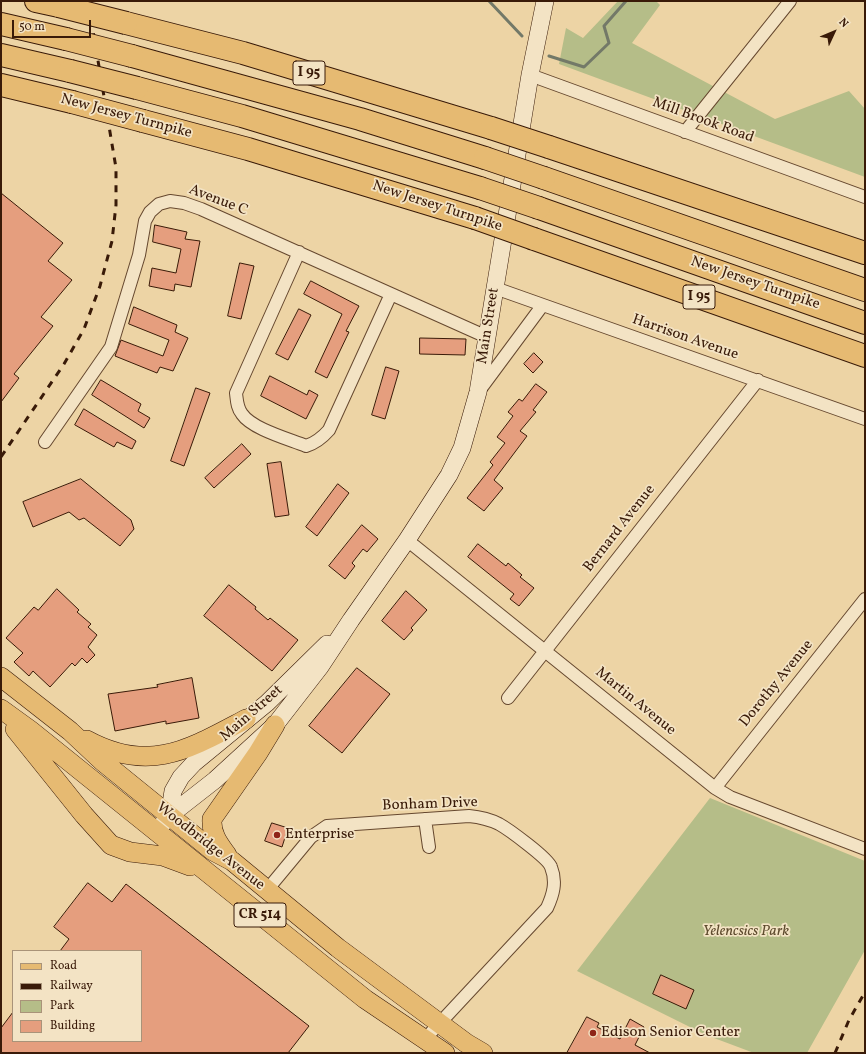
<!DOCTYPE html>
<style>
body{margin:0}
#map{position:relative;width:866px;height:1054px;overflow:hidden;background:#edd4a5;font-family:Vollkorn,serif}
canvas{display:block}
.frame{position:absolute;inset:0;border:2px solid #391a08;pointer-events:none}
.legend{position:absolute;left:12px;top:950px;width:130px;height:92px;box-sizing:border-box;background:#f3e3c4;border:1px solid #a99379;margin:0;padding:5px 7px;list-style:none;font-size:12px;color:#391a08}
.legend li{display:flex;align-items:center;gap:8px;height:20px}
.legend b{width:20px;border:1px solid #a99379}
.north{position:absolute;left:814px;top:12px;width:40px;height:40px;-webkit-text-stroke:3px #f3e3c4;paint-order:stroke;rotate:46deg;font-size:11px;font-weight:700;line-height:16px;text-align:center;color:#391a08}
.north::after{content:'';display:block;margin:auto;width:14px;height:18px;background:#391a08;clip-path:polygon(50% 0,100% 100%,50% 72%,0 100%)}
.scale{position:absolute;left:12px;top:20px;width:79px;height:18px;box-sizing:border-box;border:2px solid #391a08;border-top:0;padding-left:5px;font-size:12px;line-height:14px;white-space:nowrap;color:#391a08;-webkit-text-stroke:3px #f3e3c4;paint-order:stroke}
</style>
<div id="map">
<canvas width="866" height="1054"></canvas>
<div class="frame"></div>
<ul class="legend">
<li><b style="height:5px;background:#e6ba72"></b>Road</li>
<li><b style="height:5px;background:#391a08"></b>Railway</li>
<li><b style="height:11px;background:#b5bd88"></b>Park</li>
<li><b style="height:11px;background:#e59e7e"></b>Building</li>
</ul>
<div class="north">N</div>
<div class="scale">50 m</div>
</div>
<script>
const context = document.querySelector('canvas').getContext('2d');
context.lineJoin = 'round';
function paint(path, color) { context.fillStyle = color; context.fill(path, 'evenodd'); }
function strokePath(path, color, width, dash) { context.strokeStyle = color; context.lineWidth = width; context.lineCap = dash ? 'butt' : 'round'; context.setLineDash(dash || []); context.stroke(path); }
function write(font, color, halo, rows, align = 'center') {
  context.font = font + ' Vollkorn,serif'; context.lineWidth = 3.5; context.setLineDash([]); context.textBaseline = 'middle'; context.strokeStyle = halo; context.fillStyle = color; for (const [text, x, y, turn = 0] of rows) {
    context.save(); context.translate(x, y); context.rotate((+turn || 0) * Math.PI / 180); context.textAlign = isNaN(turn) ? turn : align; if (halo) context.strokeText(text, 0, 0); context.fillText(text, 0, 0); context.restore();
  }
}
const green = new Path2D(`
 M618 1H656L660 5 632 43 775 119 849 91 865 109V177L559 64 566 28 583 38Z
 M710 798 865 861V950L807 1053H754L706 1035 577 971Z`);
const stream = new Path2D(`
 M489 1 522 36
 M549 56 584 67 609 43 604 26 626 1`);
const building = new Path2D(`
 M1 193 63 243 48 261 72 280 41 317 53 326 14 374 19 378 1 402Z
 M155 225 187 232 185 239 200 241 191 287 175 284 174 291 149 286 152 268 176 273 181 249 153 242Z
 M240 263 254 266 241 319 228 316Z
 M311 281 359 306 346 331 349 332 327 378 315 372 342 314 304 294Z
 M134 307 177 325 175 332 188 338 173 371 160 367 157 373 115 356 121 340 163 356 169 340 129 324Z
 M299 309 311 315 288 360 276 354Z
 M420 338 466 339 465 355 420 354Z
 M534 353 543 362 533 373 524 364Z
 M386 367 399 371 385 419 372 415Z
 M270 376 307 395 309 390 318 395 306 419 261 396Z
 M101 380 141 404 138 411 150 418 144 428 92 395Z
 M536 384 547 392 533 410 536 412 520 431 527 436 494 480 503 488 484 511 467 498 493 465 490 462 505 443 497 437 513 416 508 412 519 399 522 401Z
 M196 388 210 393 184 466 171 461Z
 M84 409 136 441 132 449 117 442 114 447 75 425Z
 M242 444 251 454 214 488 205 478Z
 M281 462 289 515 275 517 267 464Z
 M81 479 131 520 134 529 120 546 84 518 79 520 69 512 33 527 23 502Z
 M338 484 349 493 317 536 306 527Z
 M362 525 378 539 367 552 363 549 352 563 355 566 345 579 329 566Z
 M478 544 506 566 508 563 522 575 520 577 534 588 519 606 510 599 514 594 468 557Z
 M229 585 256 607 255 609 268 620 270 618 298 640 272 671 204 616Z
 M57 589 79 610 77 612 91 624 88 627 97 635 88 647 95 655 87 663 82 658 75 666 72 663 50 687 33 671 29 676 14 662 23 653 6 638 34 607 38 610Z
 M406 591 427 610 411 628 413 630 404 640 382 621Z
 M357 668 390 694 342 753 309 726Z
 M192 678 199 718 166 724V721L115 731 108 694 158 687 157 685Z
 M272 823 288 828 282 847 265 841Z
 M88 883 112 902 126 884 309 1026 288 1053H1V1028L13 1012V1041H141V951H60L69 939 54 927Z
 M661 975 694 990 686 1009 653 994Z
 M587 1017 599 1023 597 1027 620 1039 630 1019 644 1027 635 1045 650 1053H567Z`);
const street = new Path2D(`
 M530 75 865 197
 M685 132 790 1
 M299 252 236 393C237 401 237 408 242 414 252 429 289 439 306 446 316 443 322 438 329 430L391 294
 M495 288 865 419
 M479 391 542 306
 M45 442 111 347 139 255 145 221 150 212 159 204 170 201 184 203 201 209 487 337
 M407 540 715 788 730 797 865 849
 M508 698 758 380
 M715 788 865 599
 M425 819 429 847
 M267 890 311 837 327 826 469 816C479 817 489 819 499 824 508 829 548 858 551 867 557 882 553 895 547 908L425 1039`);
const secondary = new Path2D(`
 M169 816 173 791 181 777 194 763 267 703 327 644
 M156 832 169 816 215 780 275 725 320 667 351 620 407 540 449 475 462 448 478 392 530 75 545 1`);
const primary = new Path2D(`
 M1 677 70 731 102 761 213 851 232 861 338 948 466 1043 483 1053
 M1 709 30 730 365 999 445 1053
 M15 729 84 815 111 845 130 852 163 856 190 866
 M87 740C150 774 189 749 246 719
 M227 855C219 844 211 834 212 819L258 753 275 725`);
const highway = new Path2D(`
 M36 1 59 6
 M126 23 243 53 491 128
 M1 24 66 39
 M1 55 70 71
 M132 56 360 119 485 158
 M1 85 72 102
 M137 88 242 116 480 188
 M143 121 248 149 475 218
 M549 147 865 253
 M544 178 865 290
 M539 208 865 323
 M534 239 865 356`);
const rail = new Path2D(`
 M1 457 64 364 84 329 100 286 112 241 116 205V168L88 1
 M835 1053 849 1020 865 992`);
const highwayBridge = new Path2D(`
 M59 6 126 23
 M66 39 132 56
 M70 71 137 88
 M72 102 143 121
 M491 128 549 147
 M485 158 544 178
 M480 188 539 208
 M475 218 534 239`);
const markers = [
 [277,835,4,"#8f2418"],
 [593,1033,4,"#8f2418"]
];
const shields = [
 [309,73,32],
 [699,297,32],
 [260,915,52]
];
const shieldNames = [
 ["I 95",309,73],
 ["I 95",699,297],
 ["CR 514",260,915]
];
const streetNames = [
 ["New Jersey Turnpike",126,117,15],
 ["Mill Brook Road",703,121,20],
 ["Avenue C",218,201,21],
 ["New Jersey Turnpike",437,207,18],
 ["New Jersey Turnpike",755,284,19],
 ["Main Street",489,326,-81],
 ["Harrison Avenue",685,338,19],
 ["Bernard Avenue",620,529,-52],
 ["Dorothy Avenue",777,684,-51],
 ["Martin Avenue",635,702,39],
 ["Main Street",252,714,-41],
 ["Bonham Drive",430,805,-2],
 ["Woodbridge Avenue",210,847,38]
];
const poiNames = [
 ["Enterprise",285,835],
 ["Edison Senior Center",601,1033]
];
const parkNames = [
 ["Yelencsics Park",746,932]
];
paint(green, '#b5bd88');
strokePath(stream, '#737968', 3);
paint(building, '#e59e7e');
strokePath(building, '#391a08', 1);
strokePath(street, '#66482f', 14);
strokePath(secondary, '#391a08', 18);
strokePath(primary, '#391a08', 20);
strokePath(highway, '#391a08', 24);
strokePath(street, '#f3e3c4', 12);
strokePath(secondary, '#f3e3c4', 17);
strokePath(primary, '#e6ba72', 19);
strokePath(highway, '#e6ba72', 22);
strokePath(rail, '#391a08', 3, [7, 7]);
strokePath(highwayBridge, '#391a08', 24, []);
strokePath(highwayBridge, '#e6ba72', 22);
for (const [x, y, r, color] of markers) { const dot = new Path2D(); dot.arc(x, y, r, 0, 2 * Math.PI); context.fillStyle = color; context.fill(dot); strokePath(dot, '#f3e3c4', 1.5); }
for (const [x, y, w] of shields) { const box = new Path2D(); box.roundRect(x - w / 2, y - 12, w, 24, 3); context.fillStyle = '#f3e3c4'; context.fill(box); strokePath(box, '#391a08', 1); }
write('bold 14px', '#391a08', null, shieldNames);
write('15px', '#391a08', '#f3e3c4', streetNames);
write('15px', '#391a08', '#f3e3c4', poiNames, 'left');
write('italic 15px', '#5e4b2e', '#f3e3c4', parkNames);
</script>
